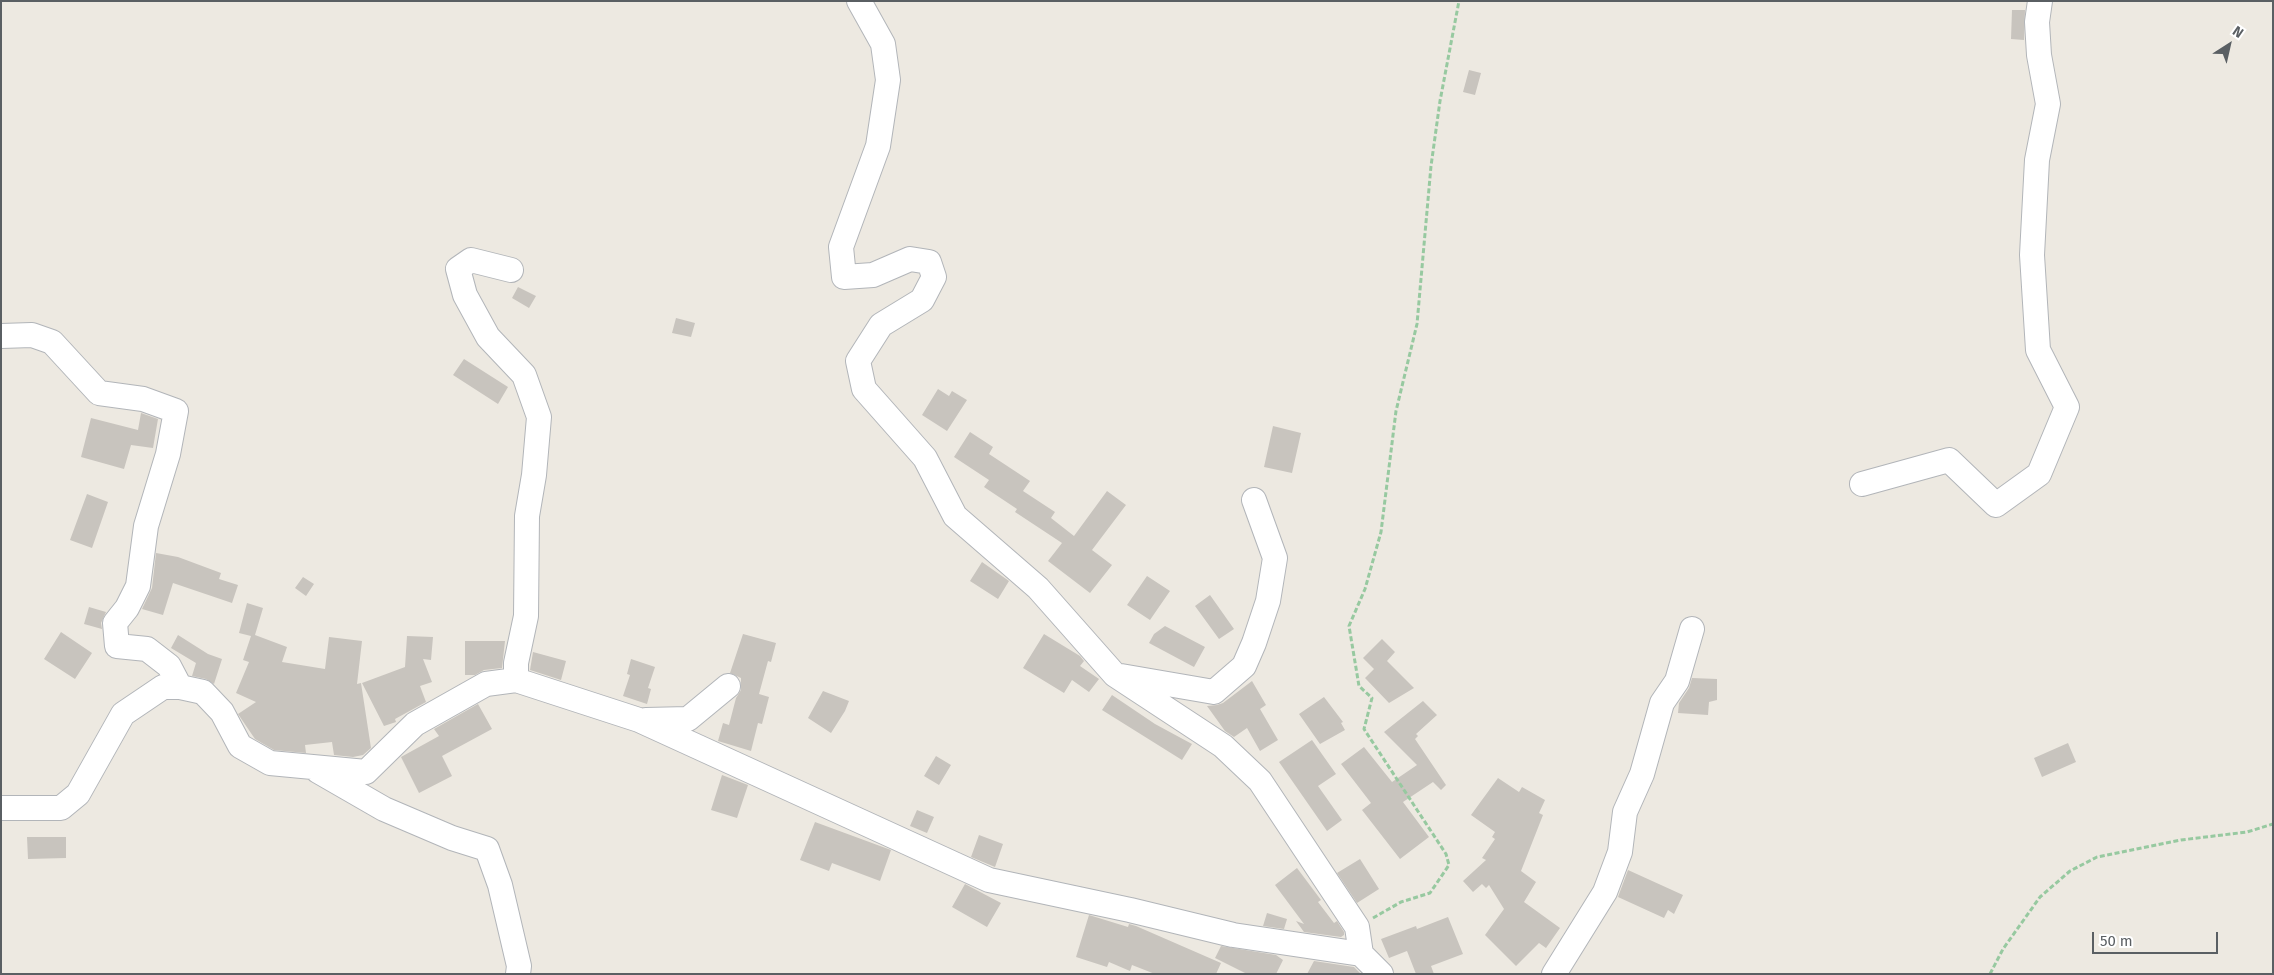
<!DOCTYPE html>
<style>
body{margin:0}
#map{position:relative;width:2274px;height:975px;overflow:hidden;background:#ede9e1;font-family:"Fira Sans",sans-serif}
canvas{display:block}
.frame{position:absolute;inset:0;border:2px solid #5a5f63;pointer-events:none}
.north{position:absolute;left:2204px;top:20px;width:50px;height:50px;-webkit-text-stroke:4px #fff;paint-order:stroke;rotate:35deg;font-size:14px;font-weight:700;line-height:20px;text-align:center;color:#5a5f63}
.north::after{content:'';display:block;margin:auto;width:18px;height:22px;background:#5a5f63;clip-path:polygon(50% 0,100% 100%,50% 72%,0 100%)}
.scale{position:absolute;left:2092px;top:932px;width:126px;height:22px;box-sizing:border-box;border:2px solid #5a5f63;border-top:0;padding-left:6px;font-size:15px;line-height:18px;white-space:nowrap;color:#5a5f63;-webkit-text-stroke:4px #fff;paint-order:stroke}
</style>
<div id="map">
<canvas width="2274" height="975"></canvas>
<div class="frame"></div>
<div class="north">N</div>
<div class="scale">50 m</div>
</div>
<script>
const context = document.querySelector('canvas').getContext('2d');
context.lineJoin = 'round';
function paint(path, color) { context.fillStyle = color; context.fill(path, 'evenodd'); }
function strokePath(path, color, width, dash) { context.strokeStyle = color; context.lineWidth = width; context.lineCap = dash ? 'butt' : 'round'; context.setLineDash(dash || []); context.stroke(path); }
const building = new Path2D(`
 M2012 10H2025L2024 40 2011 39Z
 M1469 70 1481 73 1475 95 1463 92Z
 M518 287 536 296 529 308 512 298Z
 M676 318 695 323 691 337 672 333Z
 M464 359 508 387 498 404 453 375Z
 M938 389 949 396 952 391 967 400 947 431 922 415Z
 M141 413 158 419 153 448 131 445 124 469 81 457 91 418 138 430Z
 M1273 426 1301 433 1292 473 1264 467Z
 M970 432 993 447 989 454 1030 481 1023 491 1055 512 1051 518 1074 536 1107 491 1126 505 1092 550 1112 565 1090 593 1048 561 1062 543 1015 512 1017 509 984 487 989 480 954 457Z
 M87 494 108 502 92 548 70 540Z
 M156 553 178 557 221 573 219 579 238 585 232 603 173 583 163 615 142 609 152 588Z
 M982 562 1009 581 998 599 970 581Z
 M1147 576 1170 591 1150 620 1127 605Z
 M303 577 314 584 306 596 295 588Z
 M1210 595 1234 629 1219 639 1195 606Z
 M247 603 263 608 255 635 287 647 282 662 325 669 329 637 362 641 357 684 361 683 371 748 363 755 353 757 334 755 332 742 305 745 306 753 274 750 255 739 238 714 256 702 236 693 249 662 243 660 251 636 239 633Z
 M89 607 106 612 101 623 102 629 84 624Z
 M1165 626 1205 647 1194 667 1149 643 1154 634Z
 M61 632 92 653 75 679 44 659Z
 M743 634 776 643 771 662 768 661 759 694 769 697 762 724 758 723 751 751 718 741 723 723 729 725 736 698 741 690V678L730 673Z
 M1044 634 1080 656 1084 661 1080 666 1099 679 1089 692 1072 680 1064 693 1023 668Z
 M178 635 208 654 222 659 214 684 206 679 192 676 196 663 171 648Z
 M407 636 433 637 431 660 423 659 432 682 420 686 426 702 395 719 396 722 384 726 362 683 405 667Z
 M1382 639 1395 652 1387 661 1414 688 1389 703 1365 678 1374 669 1363 658Z
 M465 641H505L502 668 484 670 475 675H465Z
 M533 652 566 661 561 680 530 670Z
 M631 659 655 667 648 688 651 689 647 704 623 696 630 675 627 674Z
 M1692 678 1717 679V700L1709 702 1708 715 1678 713 1679 703 1689 688Z
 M1252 681 1266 705 1260 709 1278 740 1260 751 1247 728 1234 737 1225 731 1207 706 1217 705 1223 703Z
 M823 691 849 701 845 711 831 733 808 718Z
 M1112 695 1155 724 1192 744 1182 760 1102 710Z
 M1324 697 1343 722 1341 723 1345 730 1320 744 1299 714Z
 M1423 701 1437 715 1416 734 1418 736 1415 739 1446 785 1441 790 1433 782 1403 802 1429 837 1400 859 1362 810 1371 803 1341 764 1364 747 1392 782 1417 765 1384 732Z
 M478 704 492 729 442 756 452 776 419 793 401 757 439 736 434 729Z
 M1312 740 1336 774 1318 786 1342 820 1327 831 1279 762Z
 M2068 743 2076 762 2042 777 2034 758Z
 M936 756 951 765 939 785 924 776Z
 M722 775 748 785 737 818 711 810Z
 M1498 778 1519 792 1522 787 1545 800 1539 813 1543 815 1521 871 1536 882 1524 902 1560 928 1546 948 1539 943 1516 966 1485 935 1504 909 1489 885 1486 888 1482 884 1473 892 1463 881 1486 860 1482 858 1495 839 1492 837 1495 832 1471 815Z
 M917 810 934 817 927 833 910 826Z
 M815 822 891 850 880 881 832 863 829 871 800 860Z
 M979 835 1003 844 995 867 971 857Z
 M27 837H66V858L28 859Z
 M1360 859 1379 889 1357 903 1337 873Z
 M1297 868 1321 900 1318 902 1334 923 1337 921 1344 932V935L1341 937 1304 932 1296 921 1304 924 1275 885Z
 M1628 870 1683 895 1674 914 1668 910 1664 918 1618 897Z
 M965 884 1001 903 987 927 952 907Z
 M1267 913 1287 919 1284 929 1263 926Z
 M1089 915 1128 927 1129 924 1136 926 1221 963 1216 974H1155L1132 965 1130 971 1109 962 1107 967 1076 957Z
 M1448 917 1463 954 1431 966 1434 974H1416L1407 951 1389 958 1381 939 1416 926 1417 929Z
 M1221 946 1276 955 1283 960 1276 974H1247L1215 958Z
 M1314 961 1354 967 1361 974H1307Z`);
const path = new Path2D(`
 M1373 918 1401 902 1430 893 1449 865 1446 854 1364 729 1372 698 1359 686 1349 626 1365 589 1381 532 1396 411 1417 324 1431 166 1440 101 1459 1
 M1990 974 2003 949 2040 897 2070 871 2097 857 2181 840 2247 832 2273 824`);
const minor = new Path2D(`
 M859 1 883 44 888 80 878 146 841 247 844 277 873 275 910 259 929 262 934 277 922 300 881 325 858 361 864 389 925 458 955 516 1038 588 1115 675 1223 746 1260 781 1357 927 1361 954
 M511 270 471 260 458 269 465 295 488 337 524 375 539 417 534 475 527 516 526 616 516 663V680
 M1 336 32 335 52 342 99 393 143 399 176 411 168 454 146 526 138 586 127 608 115 623 117 646 147 649 169 666 180 687
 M1862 484 1949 460 1996 505 2039 474 2067 407 2038 350 2032 255 2037 160 2048 104 2039 55 2037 22 2040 1
 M1121 676 1214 692 1244 666 1254 643 1268 601 1275 558 1254 500
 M646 720 688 719 728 686
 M318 771 384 809 452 838 487 849 500 885 519 966 518 974
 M1 808H61L78 794 123 714 163 687H180L203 692 222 712 240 746 270 763 366 772 415 724 486 684 516 680 639 720 989 880 1130 910 1233 935 1361 954 1381 974
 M1554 974 1605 892 1620 852 1625 812 1642 774 1662 703 1677 681 1692 629`);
paint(building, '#c8c4be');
strokePath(minor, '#b2b5b9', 26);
strokePath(path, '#97c9a0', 3, [5, 2.5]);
strokePath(minor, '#fff', 24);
</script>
